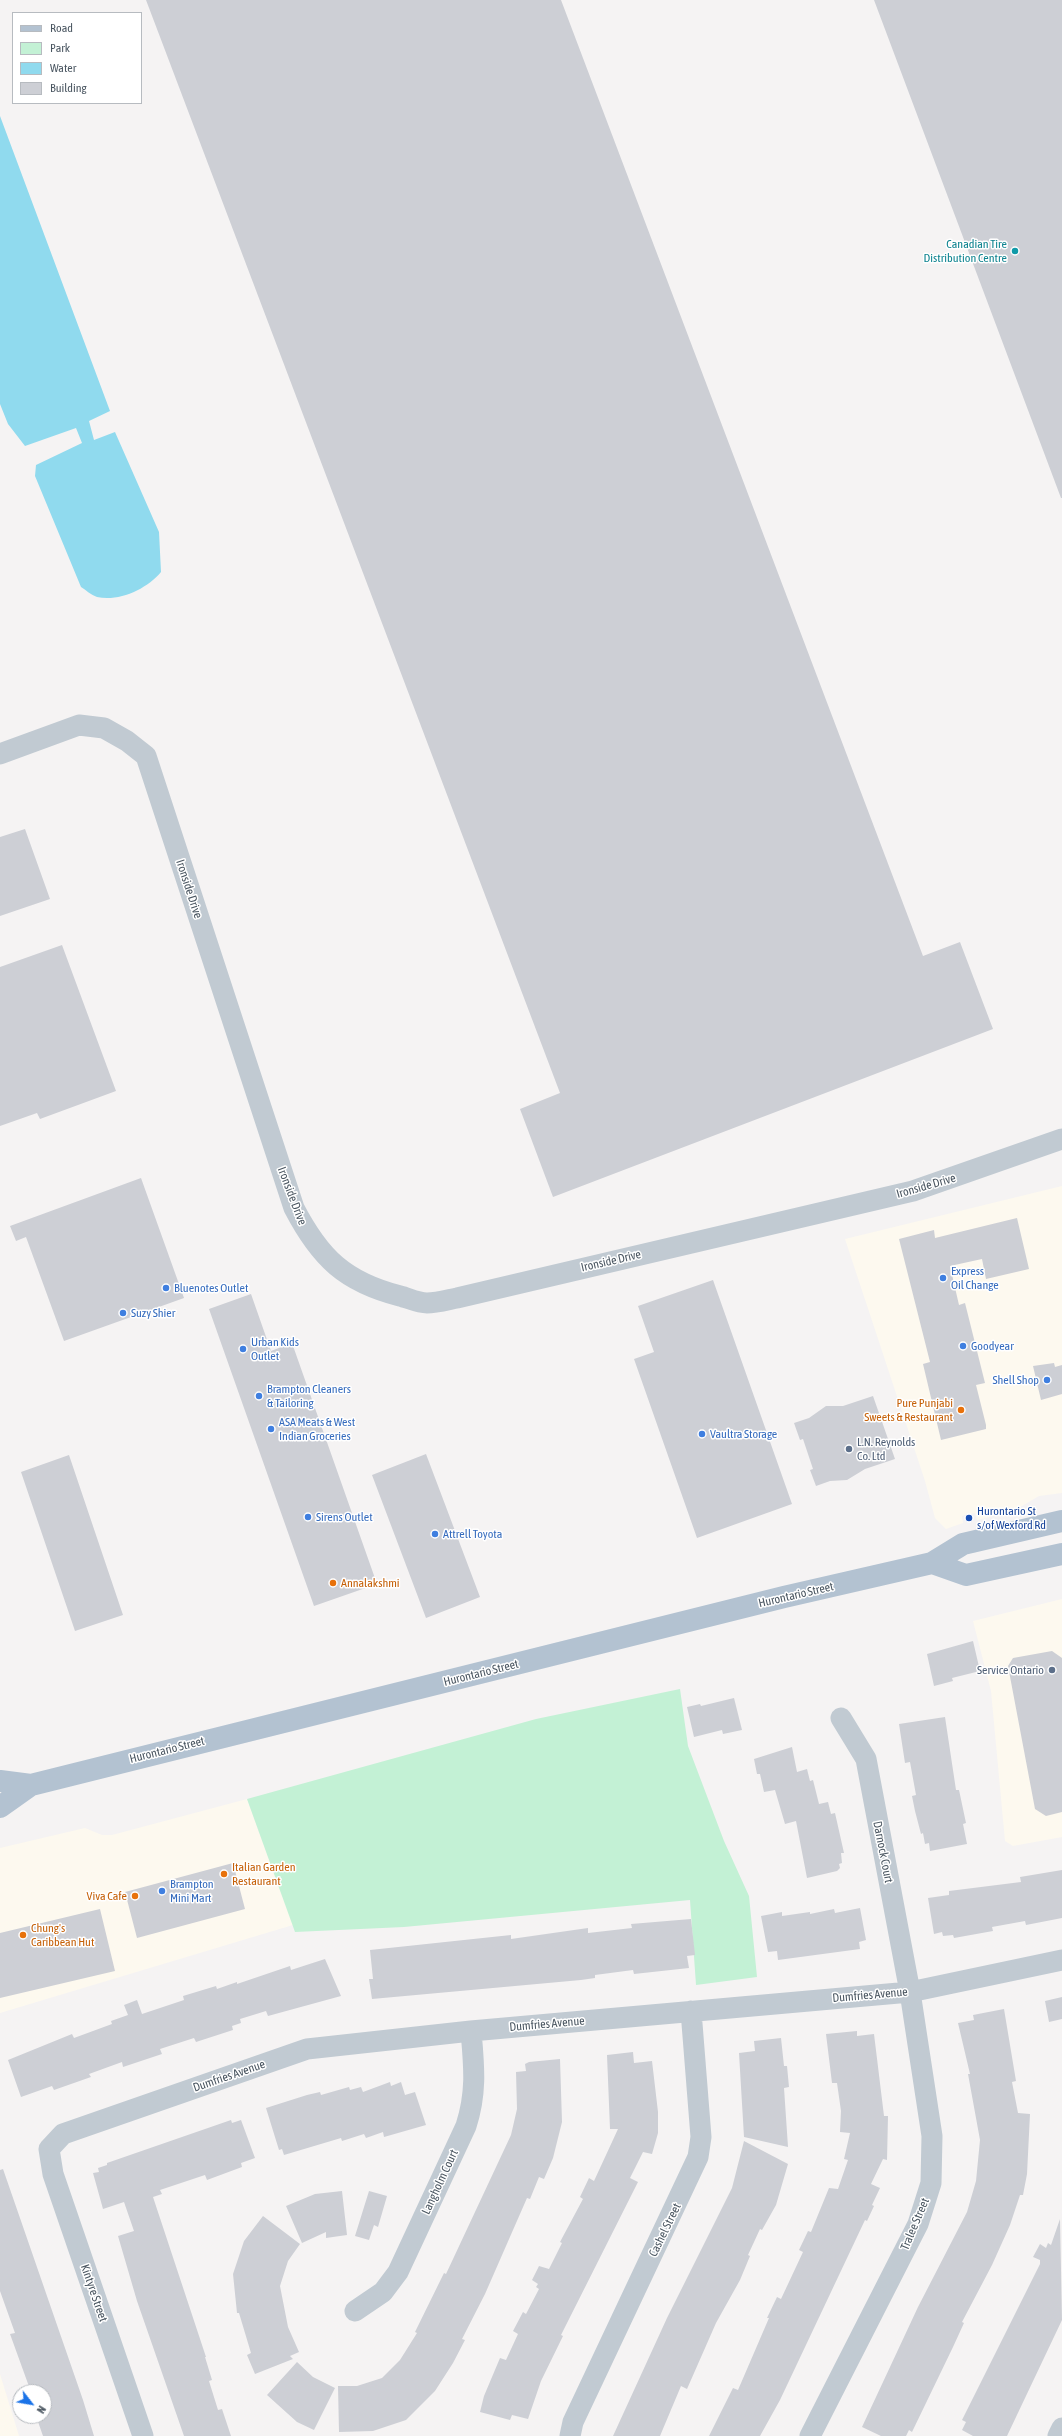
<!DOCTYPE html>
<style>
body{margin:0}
#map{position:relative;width:1062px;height:2436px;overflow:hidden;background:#f5f3f3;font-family:"Asap Condensed",sans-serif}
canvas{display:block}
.legend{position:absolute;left:12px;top:12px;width:130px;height:92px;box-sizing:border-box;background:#fff;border:1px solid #b7bbc0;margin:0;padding:5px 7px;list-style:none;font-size:12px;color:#4a5661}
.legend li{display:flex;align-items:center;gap:8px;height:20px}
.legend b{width:20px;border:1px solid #b7bbc0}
.north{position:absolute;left:12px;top:2384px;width:40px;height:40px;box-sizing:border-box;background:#fff;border:1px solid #b7bbc0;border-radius:50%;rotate:121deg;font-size:11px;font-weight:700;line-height:16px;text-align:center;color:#4a5661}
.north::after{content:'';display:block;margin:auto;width:14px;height:18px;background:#1a73e8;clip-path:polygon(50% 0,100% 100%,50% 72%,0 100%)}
</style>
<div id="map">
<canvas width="1062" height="2436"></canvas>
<ul class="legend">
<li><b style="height:5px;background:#b3c2d1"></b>Road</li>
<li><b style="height:11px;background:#c3f1d5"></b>Park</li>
<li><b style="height:11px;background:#90daee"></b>Water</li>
<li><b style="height:11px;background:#cdcfd5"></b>Building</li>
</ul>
<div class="north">N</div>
</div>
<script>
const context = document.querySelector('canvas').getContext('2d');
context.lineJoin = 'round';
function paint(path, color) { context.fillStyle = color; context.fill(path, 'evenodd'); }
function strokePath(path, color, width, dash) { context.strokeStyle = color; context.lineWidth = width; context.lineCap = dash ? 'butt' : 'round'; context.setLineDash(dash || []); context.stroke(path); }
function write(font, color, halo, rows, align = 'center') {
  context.font = font + ' "Asap Condensed",sans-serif'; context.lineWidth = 3; context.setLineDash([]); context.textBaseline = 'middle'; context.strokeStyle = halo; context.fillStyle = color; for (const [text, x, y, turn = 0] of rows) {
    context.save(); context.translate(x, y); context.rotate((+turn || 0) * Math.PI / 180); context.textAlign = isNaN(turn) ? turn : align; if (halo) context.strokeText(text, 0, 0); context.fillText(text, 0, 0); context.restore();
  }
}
const commercial = new Path2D(`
 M1062 1186V1493L1039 1496 1015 1510 986 1518 977 1520 975 1513 962 1516 963 1523 946 1529 935 1518 925 1481 845 1239Z
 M1062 1599V1837L1013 1846 1005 1841 991 1691 973 1621Z
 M247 1799 293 1925 0 2013V1848L85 1828 102 1835H112Z
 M0 2374 19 2436H0Z`);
const green = new Path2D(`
 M680 1689 688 1746 724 1841 749 1896 757 1977 696 1985 690 1900 404 1927 295 1932 247 1799 536 1719Z`);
const water = new Path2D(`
 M0 116 110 411 89 421 94 440 115 432 159 532 161 572C147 589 119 602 97 597 91 595 86 590 81 587L35 476 36 465 82 443 76 428 25 446 8 424 0 404Z`);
const building = new Path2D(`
 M146 0H561L923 956 960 942 993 1029 553 1197 520 1109 560 1093Z
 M874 0H1062V498H1061Z
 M25 829 50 899 0 916V837Z
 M62 945 116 1091 40 1119 37 1113 0 1126V967Z
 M141 1178 184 1298 64 1341 26 1237 16 1241 10 1226Z
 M1017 1218 1029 1269 986 1279 982 1259 950 1266 959 1305 965 1303 985 1383 976 1385 986 1425V1429L941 1440 923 1364 930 1362 899 1239 934 1230 935 1238Z
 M713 1280 792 1504 697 1538 634 1359 654 1352 638 1306Z
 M251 1294 271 1351 292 1343 377 1584 314 1606 209 1309Z
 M1054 1363 1055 1367 1062 1365V1394L1041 1400 1033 1366Z
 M873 1396 895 1459 865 1469 847 1480 830 1481 816 1486 810 1470 813 1469 803 1439 800 1440 794 1423 809 1418 826 1406H843Z
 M426 1454 480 1597 426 1618 372 1475Z
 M69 1455 123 1615 75 1631 21 1472Z
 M973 1641 980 1671 952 1678 953 1681 934 1686 927 1654Z
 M1052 1651 1062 1658V1812L1046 1816 1035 1809 1008 1666 1013 1658Z
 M734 1698 742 1730 723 1734 722 1730 694 1737 687 1707 700 1704 701 1706Z
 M945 1717 956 1790H959L966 1823 963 1824 967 1844 930 1851 929 1843 925 1844 923 1833 921 1834 915 1811 912 1796 916 1795 910 1762 905 1763 899 1724Z
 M792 1747 797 1772 807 1769 810 1781 813 1780 819 1804 828 1802 831 1814 835 1813 844 1853H841L842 1863 839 1864 840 1868 837 1871 807 1878 796 1821 785 1824 775 1790 764 1792 760 1774H757L754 1759Z
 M233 1863 245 1909 137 1938 125 1892Z
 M1062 1870V1918L1026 1925 1025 1921 992 1927 993 1931 954 1938 953 1935 943 1936 942 1932 934 1934 928 1898 949 1895V1891L1021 1882 1020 1877Z
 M860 1908 866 1940 859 1942 860 1949 778 1960 777 1951 768 1952 761 1916 782 1912V1916L810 1912V1914L834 1909 835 1913Z
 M100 1909 115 1971 0 1998V1933Z
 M691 1919 695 1955 687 1956 689 1968 634 1974 633 1970 595 1975V1978L581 1980 372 1999 369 1979H373L370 1950 511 1935V1939L588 1928V1933L632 1928 631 1924Z
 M325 1959 341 1996 268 2016 266 2011 240 2019 241 2023 232 2026 233 2030 196 2042 194 2038 160 2049 162 2054 123 2067 122 2062 89 2074 91 2077 54 2090 52 2086 21 2097 8 2060 72 2034 74 2038 112 2024 111 2021 128 2015 124 2005 137 2000 142 2014 184 2000 183 1996 216 1986 217 1989 237 1982V1984L290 1966 291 1970Z
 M1062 1997V2019L1049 2022 1045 2001Z
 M1004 2009 1016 2081 1012 2082 1018 2113 1030 2114 1027 2174 1023 2195H1020L1010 2225 992 2265 962 2322 964 2323 953 2347 912 2432 909 2430 906 2436H881L862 2427 918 2307 967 2212 976 2181 980 2140 968 2074H970L958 2023 974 2020 973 2015Z
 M857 2031V2036L874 2034 884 2116H888L887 2160 883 2159 871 2184 880 2188 872 2205 874 2206 867 2221 865 2220 780 2400 760 2436H709L733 2388 738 2390 769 2318H767L777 2297 781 2299 803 2252 799 2250 808 2231 811 2232 829 2188 838 2189 848 2160 844 2159 850 2133 840 2132 841 2111 837 2083H832L826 2034Z
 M781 2038 784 2066H787L789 2087 784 2088 788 2147 744 2137 740 2070 739 2053 755 2051 754 2041Z
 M633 2052 634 2063 652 2061 658 2112V2133L652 2154 643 2152 630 2178 638 2182 561 2335 563 2336 541 2381 528 2419 512 2415 510 2420 480 2412 484 2396 500 2358 506 2360 518 2334 513 2331 523 2312 526 2314 539 2289 536 2287 538 2284 532 2280 539 2266 549 2269 562 2243 560 2242 583 2199 580 2197 589 2178 594 2181 618 2129H610L607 2055Z
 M560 2059 562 2122 553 2158 544 2179 539 2177 530 2199 527 2198 485 2294 462 2339 465 2340 453 2363 435 2391 406 2420 373 2431 339 2432 338 2386H357L382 2378 400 2360 417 2333 415 2332 444 2273 446 2274 511 2135 517 2109 516 2072 526 2071 525 2064 529 2062Z
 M390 2082 391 2086 401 2082 405 2095 415 2092 426 2125 384 2137 383 2132 366 2138 364 2134 342 2141 341 2138 284 2155 282 2149 279 2150 266 2108 307 2095 320 2092 321 2095 349 2087 350 2090 361 2087 363 2092Z
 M231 2120 232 2123 241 2120 255 2158 241 2163 242 2167 207 2180 205 2175 160 2190 162 2194 153 2197 206 2357H205L212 2380 209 2381 218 2410 222 2409 231 2436H184L137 2301 118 2236 134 2231 124 2202 103 2209 93 2173 99 2172 98 2168 107 2165V2163Z
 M744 2141 788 2164 776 2205 762 2230 760 2229 748 2255 750 2256 740 2280 716 2323 687 2389 681 2386 660 2436H613L667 2318 732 2188Z
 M3 2169 83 2400 94 2436H43L36 2416H44V2392H31L10 2334 15 2333 0 2291V2170Z
 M342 2191 347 2235 326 2238V2232L302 2243 286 2206 315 2194Z
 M369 2191 387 2196 378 2227 374 2225 369 2240 355 2236Z
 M263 2216 300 2244 288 2261 280 2286 288 2327 299 2352 290 2356 293 2359 255 2374 247 2355 251 2353 239 2313H237L233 2274 244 2241Z
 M1060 2219 1062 2320 1007 2436H973L962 2430 966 2422 962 2420 1040 2264V2260L1033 2257 1040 2244 1046 2248 1048 2243 1051 2245Z
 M297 2362 313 2377 335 2388 314 2430 297 2422 267 2395Z`);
const minor = new Path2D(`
 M0 754 79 725 104 728 127 741 146 756 294 1208C320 1258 345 1282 400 1296 408 1298 418 1303 427 1303 436 1303 447 1300 457 1298L913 1191 1062 1139
 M355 2311 383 2292 398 2272 466 2126C477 2092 474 2066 471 2031
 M143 2436 53 2174 49 2149 63 2134 307 2049 471 2031 910 1992 1062 1960
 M570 2436 573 2422 698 2157 701 2137 691 2011
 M810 2436 918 2224 931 2183 932 2136 910 1992 866 1759 841 1718
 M1058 2436 1062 2428`);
const major = new Path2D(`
 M932 1563 966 1575 1062 1554
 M0 1781 31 1785
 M0 1807 31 1785 784 1597 932 1563 963 1544 1062 1521`);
const markers = [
 [1015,251,4,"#0f9aa8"],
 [943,1278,4,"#3f7fe0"],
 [166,1288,4,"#3f7fe0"],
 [123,1313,4,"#3f7fe0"],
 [963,1346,4,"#3f7fe0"],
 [243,1349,4,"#3f7fe0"],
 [1047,1380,4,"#3f7fe0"],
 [259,1396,4,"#3f7fe0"],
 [961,1410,4,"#e8710a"],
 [271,1429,4,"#3f7fe0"],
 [702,1434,4,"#3f7fe0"],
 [849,1449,4,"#5c6f8a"],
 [308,1517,4,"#3f7fe0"],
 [969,1518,4,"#1a4fb4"],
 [435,1534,4,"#3f7fe0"],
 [333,1583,4,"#e8710a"],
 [1052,1670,4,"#5c6f8a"],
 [224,1874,4,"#e8710a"],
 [162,1891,4,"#3f7fe0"],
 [135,1896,4,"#e8710a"],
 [23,1935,4,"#e8710a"]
];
const cultureNames = [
 ["Canadian Tire",1007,244],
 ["Distribution Centre",1007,258]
];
const streetNames = [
 ["Ironside Drive",189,889,72],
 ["Ironside Drive",926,1186,-16],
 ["Ironside Drive",292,1196,69],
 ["Ironside Drive",611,1261,-13],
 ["Hurontario Street",796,1595,-13],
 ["Hurontario Street",481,1673,-14],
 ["Hurontario Street",167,1750,-14],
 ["Darnock Court",883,1852,79],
 ["Dumfries Avenue",870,1995,-5],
 ["Dumfries Avenue",547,2024,-5],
 ["Dumfries Avenue",229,2076,-19],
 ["Langholm Court",440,2182,-65],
 ["Tralee Street",915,2224,-67],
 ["Cashel Street",665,2230,-64],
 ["Kintyre Street",94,2293,71]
];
const shopNames = [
 ["Express",951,1271],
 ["Oil Change",951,1285],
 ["Bluenotes Outlet",174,1288],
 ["Suzy Shier",131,1313],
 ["Urban Kids",251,1342],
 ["Outlet",251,1356],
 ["Goodyear",971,1346],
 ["Shell Shop",1039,1380,"right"],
 ["Brampton Cleaners",267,1389],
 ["& Tailoring",267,1403],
 ["ASA Meats & West",279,1422],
 ["Indian Groceries",279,1436],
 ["Vaultra Storage",710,1434],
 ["Sirens Outlet",316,1517],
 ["Attrell Toyota",443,1534],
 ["Brampton",170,1884],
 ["Mini Mart",170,1898]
];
const foodNames = [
 ["Pure Punjabi",953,1403,"right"],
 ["Sweets & Restaurant",953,1417,"right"],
 ["Annalakshmi",341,1583],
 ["Italian Garden",232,1867],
 ["Restaurant",232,1881],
 ["Viva Cafe",127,1896,"right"],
 ["Chung's",31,1928],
 ["Caribbean Hut",31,1942]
];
const serviceNames = [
 ["L.N. Reynolds",857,1442],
 ["Co. Ltd",857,1456],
 ["Service Ontario",1044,1670,"right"]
];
const transitNames = [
 ["Hurontario St",977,1511],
 ["s/of Wexford Rd",977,1525]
];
paint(commercial, '#fdf9ef');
paint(green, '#c3f1d5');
paint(water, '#90daee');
paint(building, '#cdcfd5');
strokePath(minor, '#c1cad2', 21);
strokePath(major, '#b3c2d1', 22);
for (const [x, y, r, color] of markers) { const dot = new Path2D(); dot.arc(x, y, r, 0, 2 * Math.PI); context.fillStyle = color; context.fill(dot); strokePath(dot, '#fff', 1.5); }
write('12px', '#0d838f', '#fff', cultureNames, 'right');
write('12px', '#4a5661', '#fff', streetNames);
write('12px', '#366cbe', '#fff', shopNames, 'left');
write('12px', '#c56008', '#fff', foodNames, 'left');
write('12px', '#4e5e75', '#fff', serviceNames, 'left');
write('12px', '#164399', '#fff', transitNames, 'left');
</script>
